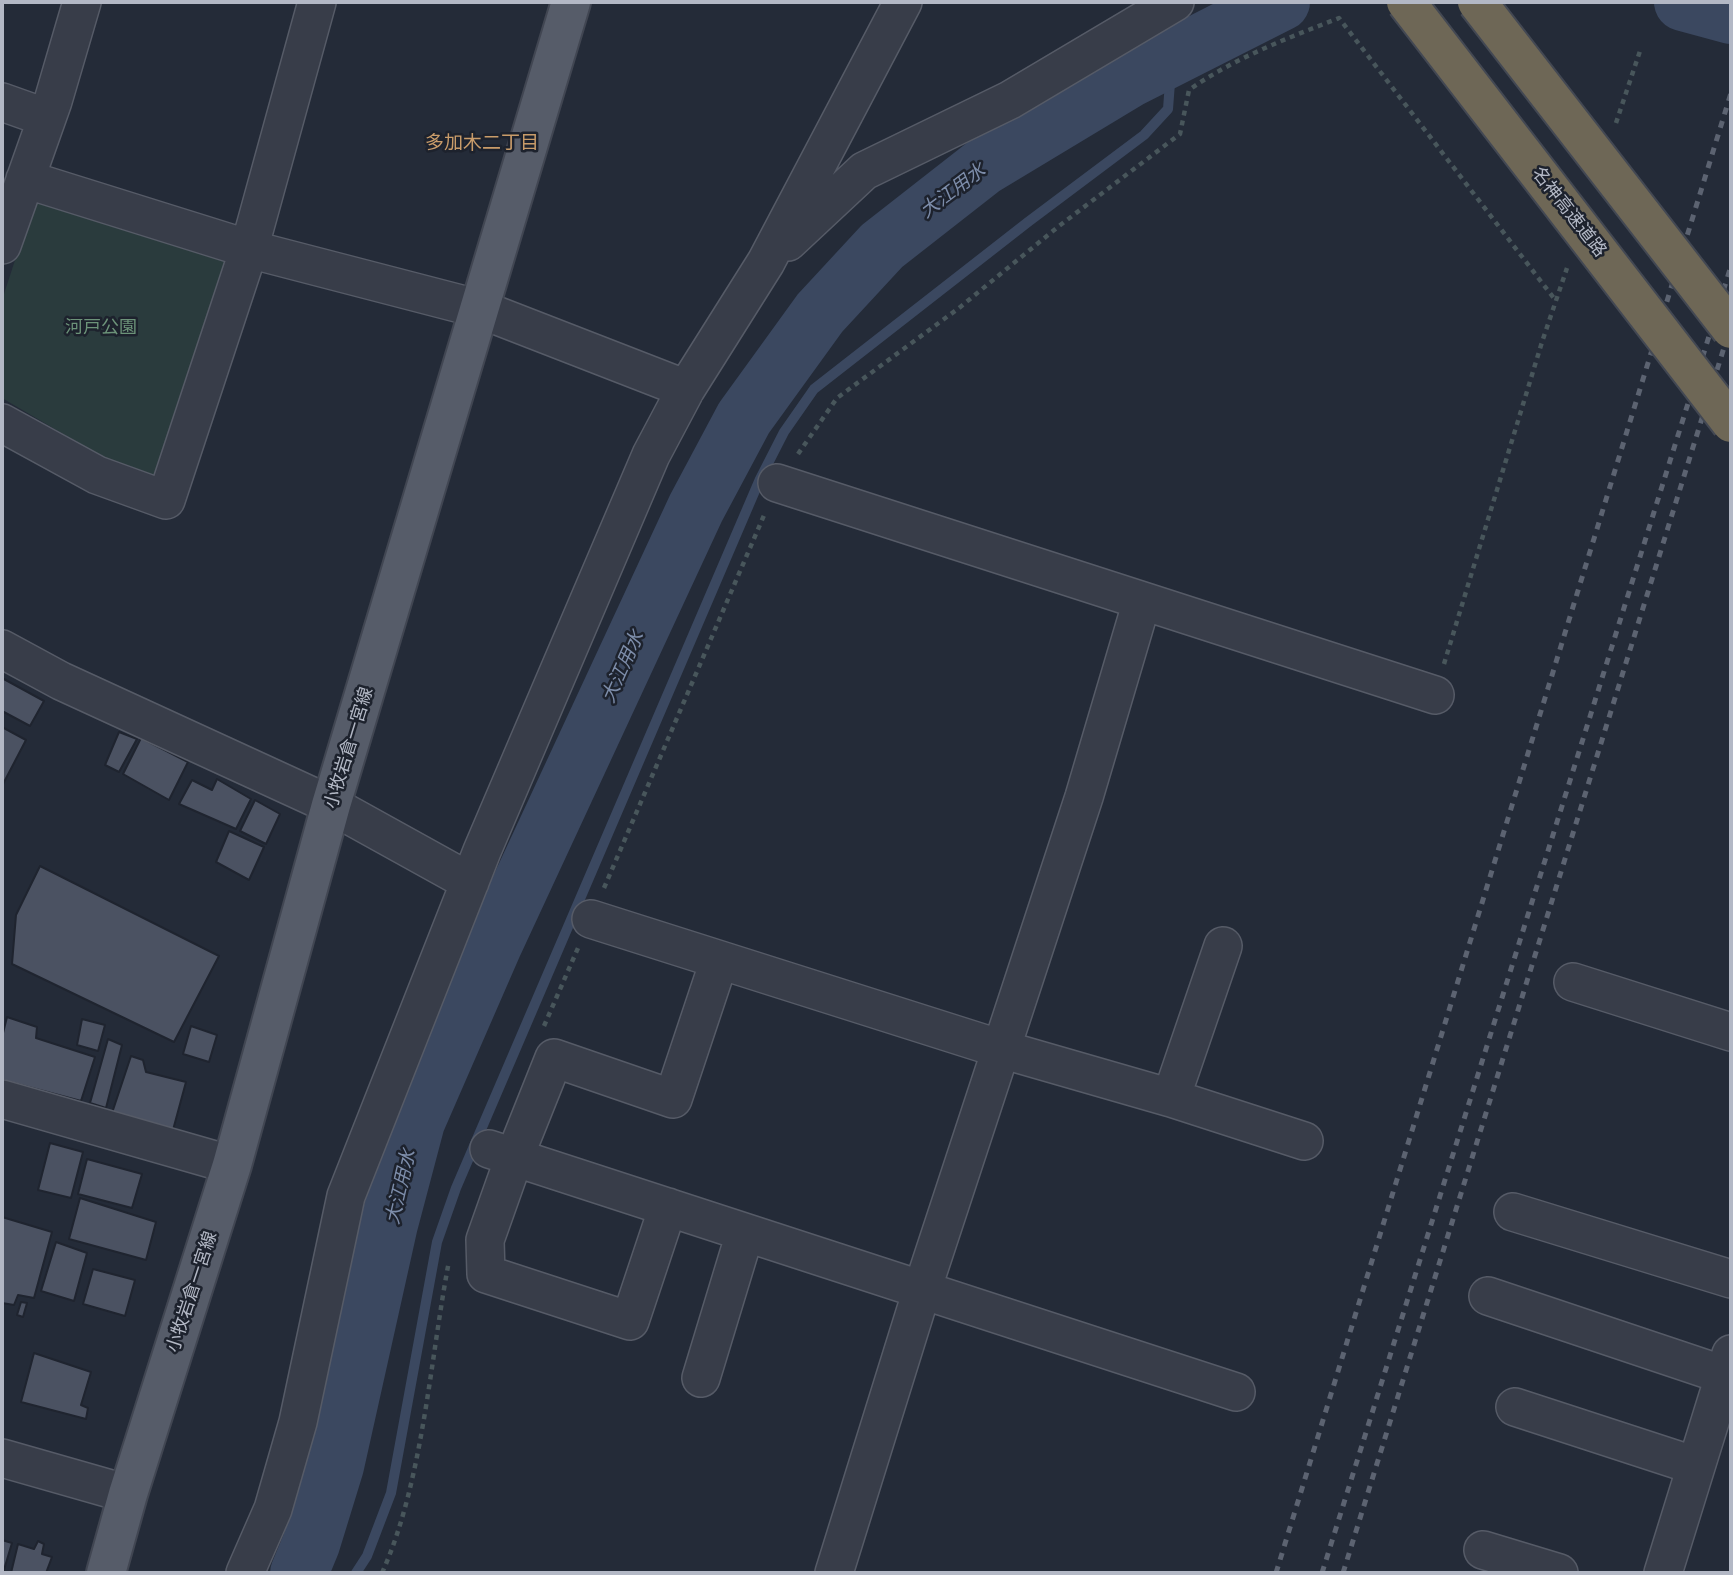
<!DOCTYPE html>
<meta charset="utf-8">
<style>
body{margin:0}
#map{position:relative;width:1733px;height:1575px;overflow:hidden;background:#242b38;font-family:Inter,sans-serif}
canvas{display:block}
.frame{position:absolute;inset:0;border:4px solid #b3b8c5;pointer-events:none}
</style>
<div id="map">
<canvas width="1733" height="1575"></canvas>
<div class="frame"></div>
</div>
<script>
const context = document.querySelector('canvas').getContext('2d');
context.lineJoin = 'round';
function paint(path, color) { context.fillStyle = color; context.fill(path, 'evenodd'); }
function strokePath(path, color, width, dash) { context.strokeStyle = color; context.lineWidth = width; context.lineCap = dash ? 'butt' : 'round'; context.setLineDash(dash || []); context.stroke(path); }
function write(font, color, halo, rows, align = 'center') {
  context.font = font + ' Inter,"Noto Sans JP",sans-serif'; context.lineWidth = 5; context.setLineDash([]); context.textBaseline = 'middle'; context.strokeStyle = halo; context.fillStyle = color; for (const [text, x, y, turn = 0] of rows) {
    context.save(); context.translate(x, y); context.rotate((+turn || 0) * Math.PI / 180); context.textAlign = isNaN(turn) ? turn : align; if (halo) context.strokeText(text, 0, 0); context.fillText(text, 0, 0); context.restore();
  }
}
const green = new Path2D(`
 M34 202 226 259 155 481 104 458 2 398V300Z`);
const stream = new Path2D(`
 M356 1573 367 1556 391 1493 437 1242 456 1188 760 479 784 432 814 389 1028 222 1144 135 1168 109 1172 56`);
const river = new Path2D(`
 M1683 2 1731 15
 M299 1573 311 1544 335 1466 389 1224 416 1122 494 943 696 508 744 418 820 313 882 246 983 167 1129 79 1281 2`);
const building = new Path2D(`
 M2 678 44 701 30 726 2 711Z
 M2 727 26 740 2 786Z
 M119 732 137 739 119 772 105 765Z
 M141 738 188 762 169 800 123 774Z
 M217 779 251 799 236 829 179 804 192 780 212 790Z
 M255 800 280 814 266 844 240 831Z
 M229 831 264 847 249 880 216 862Z
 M40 866 219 956 174 1042 12 964 16 915Z
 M7 1017 37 1027 36 1038 95 1057 81 1101 2 1080V1037Z
 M82 1019 105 1025 98 1051 77 1045Z
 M191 1026 217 1035 209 1062 183 1054Z
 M108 1039 122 1045 106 1108 90 1103Z
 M131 1056 143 1060 146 1072 186 1082 173 1130 112 1113Z
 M50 1143 83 1152 71 1198 38 1190Z
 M87 1159 142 1174 132 1208 78 1194Z
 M80 1198 156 1222 146 1260 69 1239Z
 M2 1217 52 1232 34 1298 18 1295 14 1305 2 1303Z
 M56 1242 87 1253 74 1301 41 1291Z
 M93 1269 135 1280 125 1316 83 1304Z
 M21 1302 27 1303 23 1317 17 1315Z
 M34 1353 91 1372 81 1405 88 1408 86 1419 21 1402Z
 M2 1540 12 1543 3 1573H2Z
 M38 1541 44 1544 42 1554 52 1557 46 1573H11L18 1544 34 1549Z`);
const path = new Path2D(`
 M1616 123 1641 48
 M798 454 837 398 959 308 1059 226 1180 134 1189 90C1234 58 1288 38 1339 18L1556 301
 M1444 664 1542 342 1567 268
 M604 888 765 513
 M544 1026 578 948
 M382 1573C423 1482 430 1360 449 1261`);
const minor = new Path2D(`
 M2 102 47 118
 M25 179 249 249 480 309 686 389
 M788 242 864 171 1010 100 1175 2
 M2 245 53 101 82 2
 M2 423 97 475 166 500 249 249 317 2
 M777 483 1435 695
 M2 649 61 681 331 805 470 882
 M591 919 1001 1049 1171 1098 1304 1141
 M1573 982 1731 1032
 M1171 1098 1223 946
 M2 1099 232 1165
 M489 1149 1236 1392
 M668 1207 630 1321 486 1274 485 1240 514 1158 554 1058 673 1099 719 961
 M1513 1212 1731 1279
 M1488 1296 1724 1375
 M701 1378 745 1233
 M1515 1407 1696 1466
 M2 1458 128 1494
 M1483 1550 1559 1573
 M245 1573 273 1509 298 1422 346 1196 482 851 651 455 686 389 766 262 903 2
 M834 1573 922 1290 1084 797 1142 601
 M1663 1573 1731 1354`);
const major = new Path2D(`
 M106 1573 128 1494 232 1165 331 805 571 2`);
const rail = new Path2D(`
 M1276 1573 1731 93
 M1322 1573 1731 266
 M1343 1573 1731 325`);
const highwayBridge = new Path2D(`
 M1406 2 1731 423
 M1477 2 1731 329`);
const streetNames = [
 ["名神高速道路",1569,212,52],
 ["小牧岩倉一宮線",349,748,-73],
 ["小牧岩倉一宮線",192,1292,-72]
];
const parkNames = [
 ["河戸公園",101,328]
];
const neighbourhoodNames = [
 ["多加木二丁目",482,143]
];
const waterNames = [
 ["大江用水",953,191,-37],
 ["大江用水",623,667,-66],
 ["大江用水",401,1187,-77]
];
paint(green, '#2a3b3d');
strokePath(stream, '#3b4860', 10);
strokePath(river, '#3b4860', 58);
paint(building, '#4b5262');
strokePath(building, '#1f242f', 2);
strokePath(minor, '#565b67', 40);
strokePath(major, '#414652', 42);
strokePath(path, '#48565b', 4.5, [5, 5]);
strokePath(minor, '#383d49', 37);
strokePath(major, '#565c69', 38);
strokePath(rail, '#5c6371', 5, [7, 7]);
strokePath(highwayBridge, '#434853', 42, []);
strokePath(highwayBridge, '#6e6756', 38);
write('18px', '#b3b8c5', '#1d222d', streetNames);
write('18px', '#6c9379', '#1d222d', parkNames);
write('19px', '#c99c6a', '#1d222d', neighbourhoodNames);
write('italic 19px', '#7d8daa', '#1d222d', waterNames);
</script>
